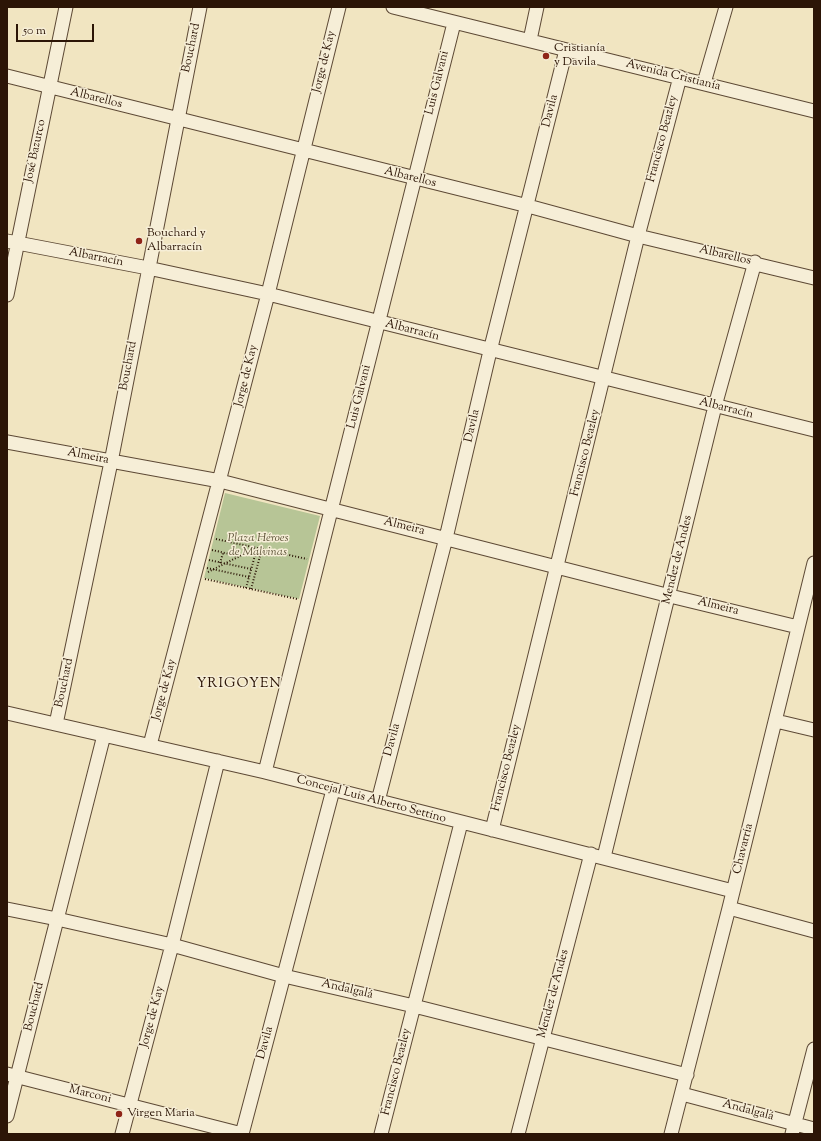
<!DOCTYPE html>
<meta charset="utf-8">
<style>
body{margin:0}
#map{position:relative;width:821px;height:1141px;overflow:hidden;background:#f1e5c1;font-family:"Sorts Mill Goudy",serif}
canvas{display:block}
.frame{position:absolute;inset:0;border:8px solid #2c1506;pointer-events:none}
.scale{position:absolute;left:16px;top:24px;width:78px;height:18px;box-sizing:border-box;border:2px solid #2c1506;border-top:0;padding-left:5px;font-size:12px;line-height:14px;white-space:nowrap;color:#2c1506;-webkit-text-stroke:3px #f6eed7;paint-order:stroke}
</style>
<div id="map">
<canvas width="821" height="1141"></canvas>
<div class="frame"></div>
<div class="scale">50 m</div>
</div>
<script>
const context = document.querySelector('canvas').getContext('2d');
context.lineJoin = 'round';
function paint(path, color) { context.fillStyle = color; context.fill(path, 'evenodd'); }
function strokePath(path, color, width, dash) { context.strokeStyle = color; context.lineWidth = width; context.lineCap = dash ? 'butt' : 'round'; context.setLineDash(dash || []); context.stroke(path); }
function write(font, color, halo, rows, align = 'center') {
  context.font = font + ' "Sorts Mill Goudy",serif'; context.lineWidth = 3; context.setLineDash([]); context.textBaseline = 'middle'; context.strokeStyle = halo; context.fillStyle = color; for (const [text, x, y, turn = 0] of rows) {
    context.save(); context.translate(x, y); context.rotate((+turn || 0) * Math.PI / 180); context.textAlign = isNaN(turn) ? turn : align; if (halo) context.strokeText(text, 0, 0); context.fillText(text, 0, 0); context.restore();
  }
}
const green = new Path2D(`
 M225 493 320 516 299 599 204 578Z`);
const path = new Path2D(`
 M216 539 307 559
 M212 550 238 556
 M209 560 251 569
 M220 563 223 553
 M207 568 249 577
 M208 572 256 548
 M205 579 297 599
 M246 588 257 548
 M251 589 262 549`);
const minor = new Path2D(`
 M393 7 814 111
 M530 40 537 7
 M7 76 528 206 638 236 814 278
 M704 83 726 7
 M7 241 148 268 268 294 814 430
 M7 295 66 7
 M7 442 220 481 670 596 798 627
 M7 713 265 772 733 891
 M776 721 814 730
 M56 724 111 462 200 7
 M150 745 268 294 339 7
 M265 772 454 23
 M378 801 446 538 490 351 566 50
 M492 830 638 236 680 77
 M604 857 715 406 755 262
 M729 908 814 931
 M7 909 57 919 172 945 284 976 414 1006 687 1075
 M7 1074 242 1134 333 790
 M682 1094 814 1129
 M7 1116 104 735
 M122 1134 172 945 218 761
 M381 1134 461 823
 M518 1134 591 854
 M671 1134 729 908 814 563
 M792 1134 814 1049`);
const markers = [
 [546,56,4,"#8f2418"],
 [139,241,4,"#8f2418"],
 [119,1114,4,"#8f2418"]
];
const streetNames = [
 ["Bouchard",192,48,-78],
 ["Jorge de Kay",325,62,-76],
 ["Avenida Cristianía",673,76,14],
 ["Luis Galvani",438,83,-76],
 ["Albarellos",96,99,14],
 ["Davila",551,111,-76],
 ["Francisco Beazley",663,139,-75],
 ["José Bazurco",36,151,-78],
 ["Albarellos",410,178,14],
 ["Albarellos",725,256,13],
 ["Albarracín",96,258,11],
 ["Albarracín",412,331,14],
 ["Bouchard",129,366,-79],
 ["Jorge de Kay",247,376,-76],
 ["Luis Galvani",360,397,-76],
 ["Albarracín",726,409,14],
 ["Davila",473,426,-77],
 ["Francisco Beazley",586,453,-76],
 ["Almeira",88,457,11],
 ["Almeira",404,527,14],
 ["Mendez de Andes",678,560,-76],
 ["Almeira",718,607,14],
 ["Bouchard",65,683,-78],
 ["Jorge de Kay",165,690,-75],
 ["Davila",393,740,-75],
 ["Francisco Beazley",507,768,-76],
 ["Concejal Luis Alberto Settino",371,800,15],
 ["Chavarría",744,849,-76],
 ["Andalgalá",347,990,13],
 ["Mendez de Andes",554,994,-75],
 ["Bouchard",35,1007,-76],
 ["Jorge de Kay",153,1017,-75],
 ["Davila",266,1043,-75],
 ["Francisco Beazley",397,1072,-76],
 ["Marconi",90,1095,14],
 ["Andalgalá",748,1111,15]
];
const poiNames = [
 ["Cristianía",554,49],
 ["y Davila",554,63],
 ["Bouchard y",147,234],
 ["Albarracín",147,248],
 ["Virgen Maria",127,1114]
];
const parkNames = [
 ["Plaza Héroes",258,539],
 ["de Malvinas",258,553]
];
const quarterNames = [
 ["YRIGOYEN",239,685]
];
paint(green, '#b7c596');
strokePath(minor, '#5d4935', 15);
strokePath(path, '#2c1506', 2, [1, 2]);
strokePath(minor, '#f6eed7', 13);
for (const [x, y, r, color] of markers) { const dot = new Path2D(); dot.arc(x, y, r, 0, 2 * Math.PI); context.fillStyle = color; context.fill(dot); strokePath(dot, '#f6eed7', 1.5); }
write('12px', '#2c1506', '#f6eed7', streetNames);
write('12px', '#2c1506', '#f6eed7', poiNames, 'left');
write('italic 12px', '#5d5338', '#f6eed7', parkNames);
context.letterSpacing = '1px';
write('14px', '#2c1506', '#f6eed7', quarterNames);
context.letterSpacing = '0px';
</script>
